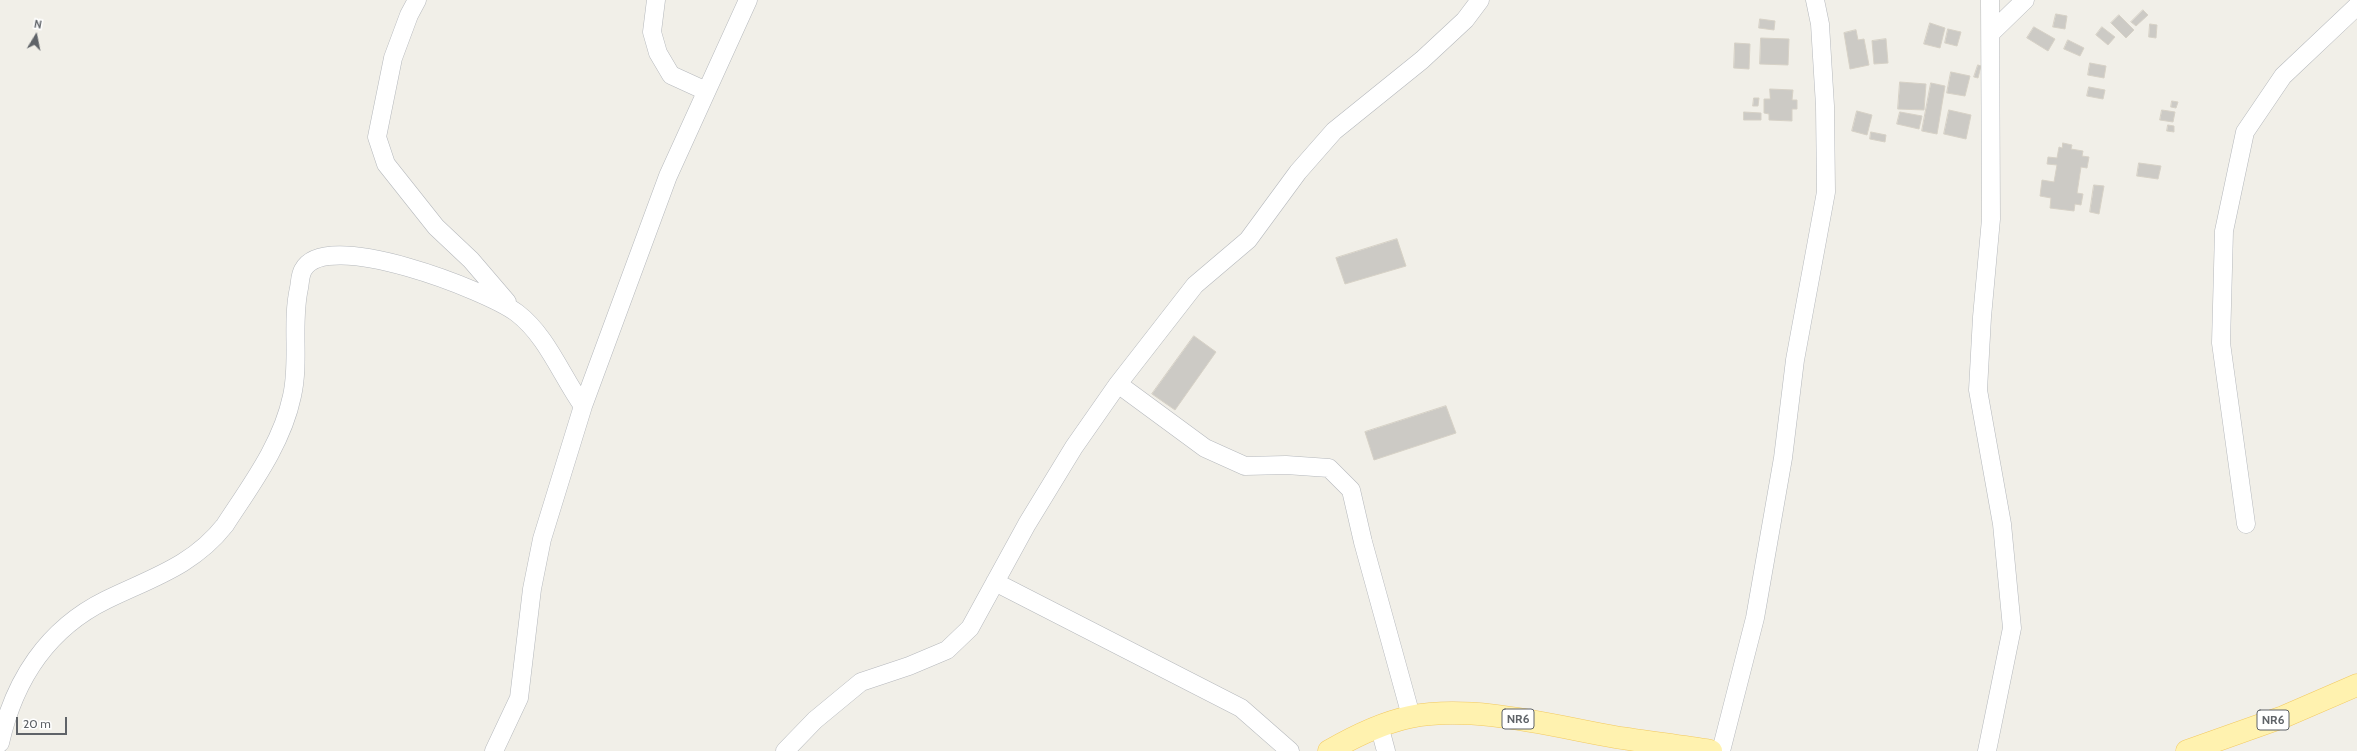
<!DOCTYPE html>
<style>
body{margin:0}
#map{position:relative;width:2357px;height:751px;overflow:hidden;background:#f1efe8;font-family:Cabin,sans-serif}
canvas{display:block}
.north{position:absolute;left:16px;top:16px;width:40px;height:40px;-webkit-text-stroke:3px #fff;paint-order:stroke;rotate:10deg;font-size:11px;font-weight:700;line-height:16px;text-align:center;color:#5f6368}
.north::after{content:'';display:block;margin:auto;width:14px;height:18px;background:#5f6368;clip-path:polygon(50% 0,100% 100%,50% 72%,0 100%)}
.scale{position:absolute;left:16px;top:717px;width:51px;height:18px;box-sizing:border-box;border:2px solid #5f6368;border-top:0;padding-left:5px;font-size:12px;line-height:14px;white-space:nowrap;color:#5f6368;-webkit-text-stroke:3px #fff;paint-order:stroke}
</style>
<div id="map">
<canvas width="2357" height="751"></canvas>
<div class="north">N</div>
<div class="scale">20 m</div>
</div>
<script>
const context = document.querySelector('canvas').getContext('2d');
context.lineJoin = 'round';
function paint(path, color) { context.fillStyle = color; context.fill(path, 'evenodd'); }
function strokePath(path, color, width, dash) { context.strokeStyle = color; context.lineWidth = width; context.lineCap = dash ? 'butt' : 'round'; context.setLineDash(dash || []); context.stroke(path); }
function write(font, color, halo, rows, align = 'center') {
  context.font = font + ' Cabin,sans-serif'; context.lineWidth = 4; context.setLineDash([]); context.textBaseline = 'middle'; context.strokeStyle = halo; context.fillStyle = color; for (const [text, x, y, turn = 0] of rows) {
    context.save(); context.translate(x, y); context.rotate((+turn || 0) * Math.PI / 180); context.textAlign = isNaN(turn) ? turn : align; if (halo) context.strokeText(text, 0, 0); context.fillText(text, 0, 0); context.restore();
  }
}
const building = new Path2D(`
 M2143 10 2148 15 2136 26 2131 22Z
 M2056 14 2067 16 2065 29 2053 27Z
 M2119 15 2134 30 2126 38 2111 23Z
 M1760 19 1775 21 1774 30 1759 28Z
 M1930 23 1945 28 1940 48 1924 44Z
 M2150 24 2157 25 2156 38 2149 37Z
 M2034 27 2055 39 2048 51 2027 38Z
 M2102 27 2115 37 2108 45 2096 35Z
 M1948 29 1961 32 1957 46 1945 43Z
 M1856 30 1858 40 1864 39 1869 65 1850 69 1844 33Z
 M1761 38 1789 39 1788 65 1760 64Z
 M1886 39 1888 63 1874 64 1872 41Z
 M2068 40 2084 48 2080 56 2064 49Z
 M1735 43 1750 44 1749 69 1734 68Z
 M2090 63 2106 66 2104 78 2088 75Z
 M1978 65 1981 66 1978 78 1974 77Z
 M1951 72 1970 76 1965 96 1947 93Z
 M1900 82 1926 84 1924 110 1898 109Z
 M1931 83 1945 86 1937 134 1922 131Z
 M2089 87 2105 90 2103 99 2087 96Z
 M1770 89 1793 90 1792 100H1797V109H1792V121L1769 120V114L1764 113V99H1770Z
 M1754 98H1759L1758 106H1753Z
 M2172 101 2178 102 2176 108 2171 107Z
 M1949 110 1971 115 1966 139 1944 134Z
 M2162 110 2175 112 2173 122 2160 120Z
 M1857 111 1872 115 1867 135 1852 131Z
 M1744 112 1761 113V120H1744Z
 M1900 112 1922 116 1919 129 1897 124Z
 M2168 125 2174 126V132L2167 131Z
 M1871 132 1886 135 1885 142 1870 139Z
 M2063 143 2072 145 2071 149 2083 151 2082 156 2089 157 2087 168 2081 167 2077 193 2083 194 2081 205 2075 204 2074 211 2050 208 2051 198 2040 196 2042 180 2054 182 2057 165 2047 164 2048 157 2057 158 2059 147 2062 148Z
 M2139 163 2161 166 2158 179 2137 176Z
 M2094 185 2104 186 2099 214 2090 212Z
 M1397 239 1406 266 1345 284 1336 258Z
 M1194 336 1216 352 1175 410 1152 394Z
 M1446 406 1456 433 1374 460 1365 432Z`);
const minor = new Path2D(`
 M417 0 409 15 393 58 377 137 386 164 436 227 471 260 507 302
 M656 0 652 32 658 53 671 75 706 91
 M1991 33 2025 0
 M1118 384 1205 448 1245 466 1286 465 1329 468 1351 490 1363 542 1411 716
 M2246 524 2221 343 2224 231 2245 132 2283 76 2357 6
 M995 582 1241 708 1290 751
 M1379 725 1386 751
 M0 743C14 681 47 629 106 600 151 578 193 566 225 525 251 485 282 444 292 396 300 361 291 324 299 288 300 283 300 275 303 270 325 227 488 291 517 313 547 336 561 375 583 406
 M494 751 519 698 532 589 542 539 583 406 668 176 748 0
 M785 751 815 720 861 682 909 666 947 650 970 628 1027 524 1074 447 1118 384 1195 285 1248 240 1298 172 1334 131 1422 60 1465 20 1480 0
 M1721 751 1755 618 1783 458 1795 360 1826 192 1825 106 1820 24 1815 0
 M1987 751 2012 628 2002 524 1978 390 1982 317 1991 219 1990 0`);
const primary = new Path2D(`
 M1329 751C1355 736 1381 723 1410 717 1472 704 1553 726 1615 737 1647 742 1679 746 1711 751
 M2187 751 2283 717 2357 685`);
const shields = [
 [1518,719,32],
 [2273,720,32]
];
const shieldNames = [
 ["NR6",1518,719],
 ["NR6",2273,720]
];
paint(building, '#cccac5');
strokePath(building, '#d6d1c6', 1);
strokePath(minor, '#b5b8bc', 19);
strokePath(primary, '#f2c960', 23);
strokePath(minor, '#fff', 18);
strokePath(primary, '#fff2af', 22);
for (const [x, y, w] of shields) { const box = new Path2D(); box.roundRect(x - w / 2, y - 10, w, 20, 3); context.fillStyle = '#fff'; context.fill(box); strokePath(box, '#5f6368', 1); }
write('bold 12px', '#5f6368', null, shieldNames);
</script>
